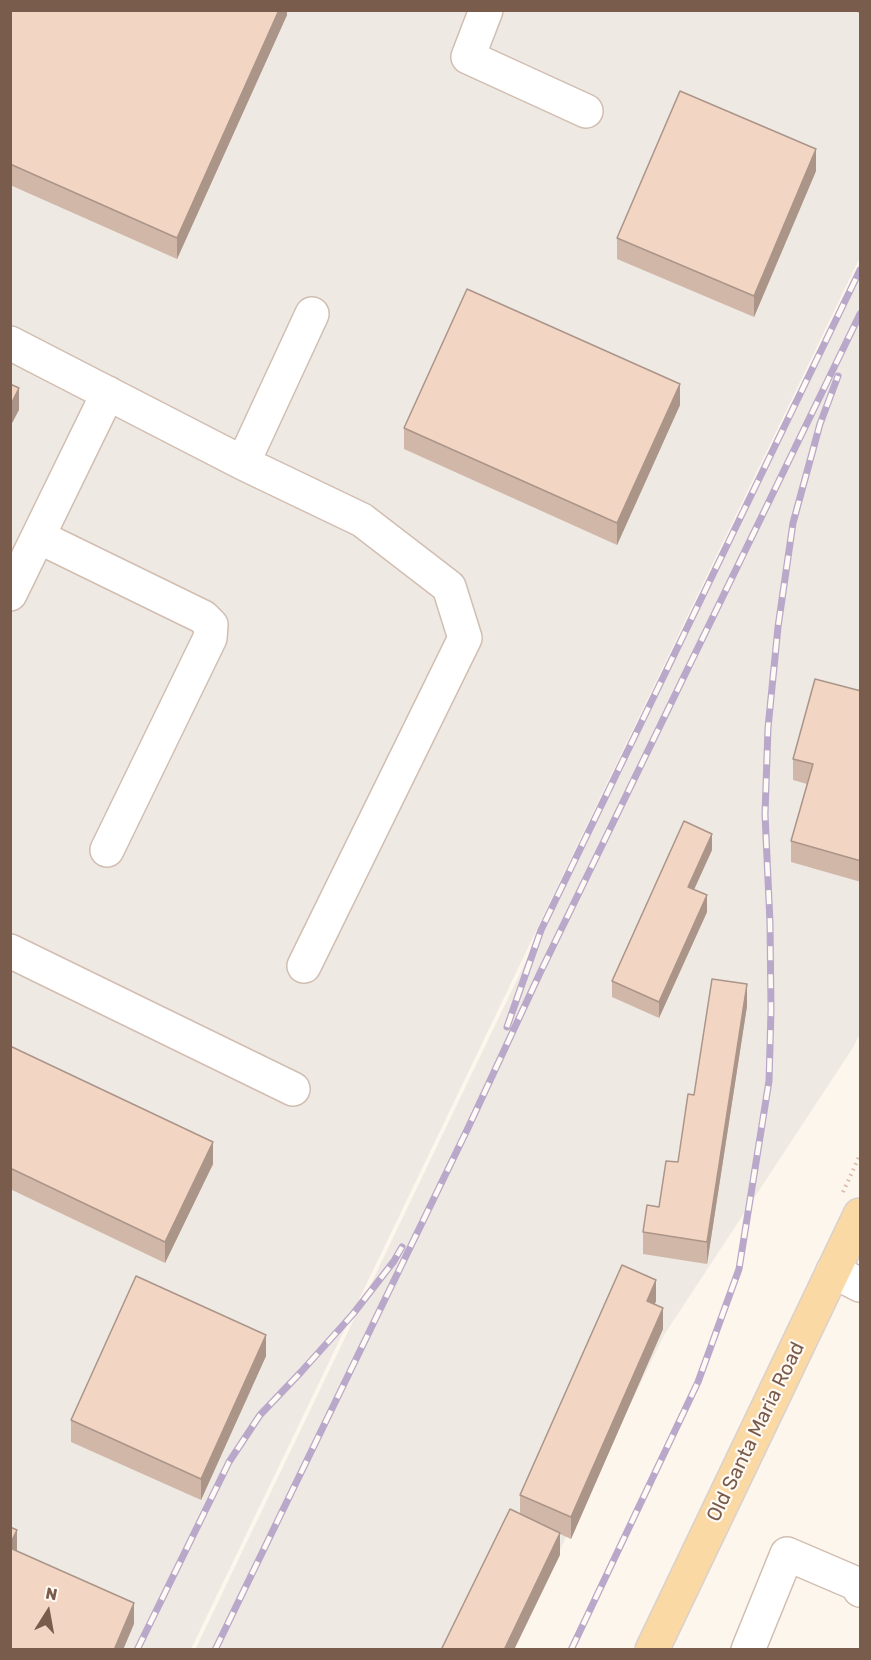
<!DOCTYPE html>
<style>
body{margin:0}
#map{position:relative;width:871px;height:1660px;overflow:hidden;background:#fdf6ec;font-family:Rubik,sans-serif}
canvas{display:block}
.frame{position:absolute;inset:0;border:12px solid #7a5c4d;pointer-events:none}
.north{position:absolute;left:18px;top:1582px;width:60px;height:60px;-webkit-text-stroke:4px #fffaf3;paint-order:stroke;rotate:11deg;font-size:16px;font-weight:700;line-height:24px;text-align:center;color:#7a5c4d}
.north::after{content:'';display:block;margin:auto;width:21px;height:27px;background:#7a5c4d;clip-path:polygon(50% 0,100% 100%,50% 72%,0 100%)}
</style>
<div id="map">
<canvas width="871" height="1660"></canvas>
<div class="frame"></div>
<div class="north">N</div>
</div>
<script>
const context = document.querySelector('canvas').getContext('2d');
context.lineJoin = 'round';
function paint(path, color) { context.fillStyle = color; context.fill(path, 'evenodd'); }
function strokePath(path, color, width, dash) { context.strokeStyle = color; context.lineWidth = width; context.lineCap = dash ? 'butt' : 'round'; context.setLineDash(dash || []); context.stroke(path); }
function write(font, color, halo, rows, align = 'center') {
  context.font = font + ' Rubik,sans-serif'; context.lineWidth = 4.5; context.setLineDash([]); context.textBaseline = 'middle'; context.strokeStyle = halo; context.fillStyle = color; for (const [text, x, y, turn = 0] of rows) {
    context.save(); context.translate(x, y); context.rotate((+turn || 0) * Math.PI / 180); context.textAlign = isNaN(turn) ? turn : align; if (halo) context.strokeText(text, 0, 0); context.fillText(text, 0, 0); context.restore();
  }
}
const industrial = new Path2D(`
 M11 11H860V257L191 1649 11 1650Z
 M860 268V1033L854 1046 664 1335 512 1649 195 1650 673 655Z`);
const path = new Path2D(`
 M843 1192 860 1155`);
const minor = new Path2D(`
 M486 10 468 57 586 111
 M10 343 243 463 312 314
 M243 463 362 520 449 587 465 638 304 966
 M39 537 203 617 211 625 210 638 107 850
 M10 594 108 393
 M10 951 293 1089
 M833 1271 860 1285
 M748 1650 787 1554 857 1584 860 1590`);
const major = new Path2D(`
 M652 1650 860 1215`);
const rail = new Path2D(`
 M507 1027 541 930 860 270
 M137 1650 229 1462 260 1415 301 1372 353 1314 394 1261 402 1247
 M215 1650 468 1128 540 973 860 314
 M571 1650 698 1382 739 1269 769 1081 771 1010 770 923 765 814 768 728 778 627 793 523 820 424 838 376`);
const wall = new Path2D(`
 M10 10H287V15L177 259 10 185Z
 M853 10H861V14Z
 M816 171 754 317 617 259V238Z
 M680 405 617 545 404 449V428Z
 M861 691V882L791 862V841L807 784 793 780V759Z
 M712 850 694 889 707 912 659 1018 612 997V981Z
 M747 1006 707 1264 643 1254V1232L659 1207 678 1162 694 1095Z
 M10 1046 213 1164 165 1263 10 1189Z
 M656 1301 655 1304 663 1329 571 1539 560 1534V1555L520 1514V1495Z
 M266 1356 201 1500 71 1442V1420Z`);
const shadedWall = new Path2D(`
 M279 10H287V15L177 259V238Z
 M816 149V171L754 317V296Z
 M680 384V405L617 545V523Z
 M19 388V410L10 427V406Z
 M712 834V850L688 903V887Z
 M707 895V912L659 1018V1002Z
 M747 984V1006L707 1264V1242Z
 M213 1142V1164L165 1263V1242Z
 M656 1280V1301L647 1322V1301Z
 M663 1308V1329L571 1539V1517Z
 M266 1335V1356L201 1500V1479Z
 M17 1530V1551L10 1565V1544Z
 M560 1533V1555L514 1650H504Z
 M134 1603V1624L123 1650H114Z`);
const building = new Path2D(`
 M10 10H279L177 238 10 164Z
 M680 91 816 149 754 296 617 238Z
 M467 289 680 384 617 523 404 428Z
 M10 384 19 388 10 406Z
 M815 679 861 691V861L791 841 813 764 793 759Z
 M684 821 712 834 688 887 707 895 659 1002 612 981Z
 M712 979 747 984 707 1242 643 1232 647 1205 659 1207 666 1161 678 1162 688 1094 694 1095Z
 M10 1046 213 1142 165 1242 10 1168Z
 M622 1265 656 1280 647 1301 663 1308 571 1517 520 1495Z
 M136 1276 266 1335 201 1479 71 1420Z
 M510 1509 560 1533 504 1650H441Z
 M10 1527 17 1530 10 1544Z
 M10 1548 134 1603 114 1650H10Z`);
const streetNames = [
 ["Old Santa Maria Road",756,1432,-64]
];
paint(industrial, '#efe9e4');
strokePath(minor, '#d1beb0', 36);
strokePath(major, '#dad1cd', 36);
strokePath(path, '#d9b8a5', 4, [1.5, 4.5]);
strokePath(minor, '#fff', 33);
strokePath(major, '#fbd9a5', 33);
strokePath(rail, '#b9a8c9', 7);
strokePath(rail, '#fffaf3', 4.5, [14]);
paint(wall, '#d1b7a8');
paint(shadedWall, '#aa9588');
paint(building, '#f3d5c3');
strokePath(building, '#aa9588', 1.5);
write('20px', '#7a5c4d', '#fffaf3', streetNames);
</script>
